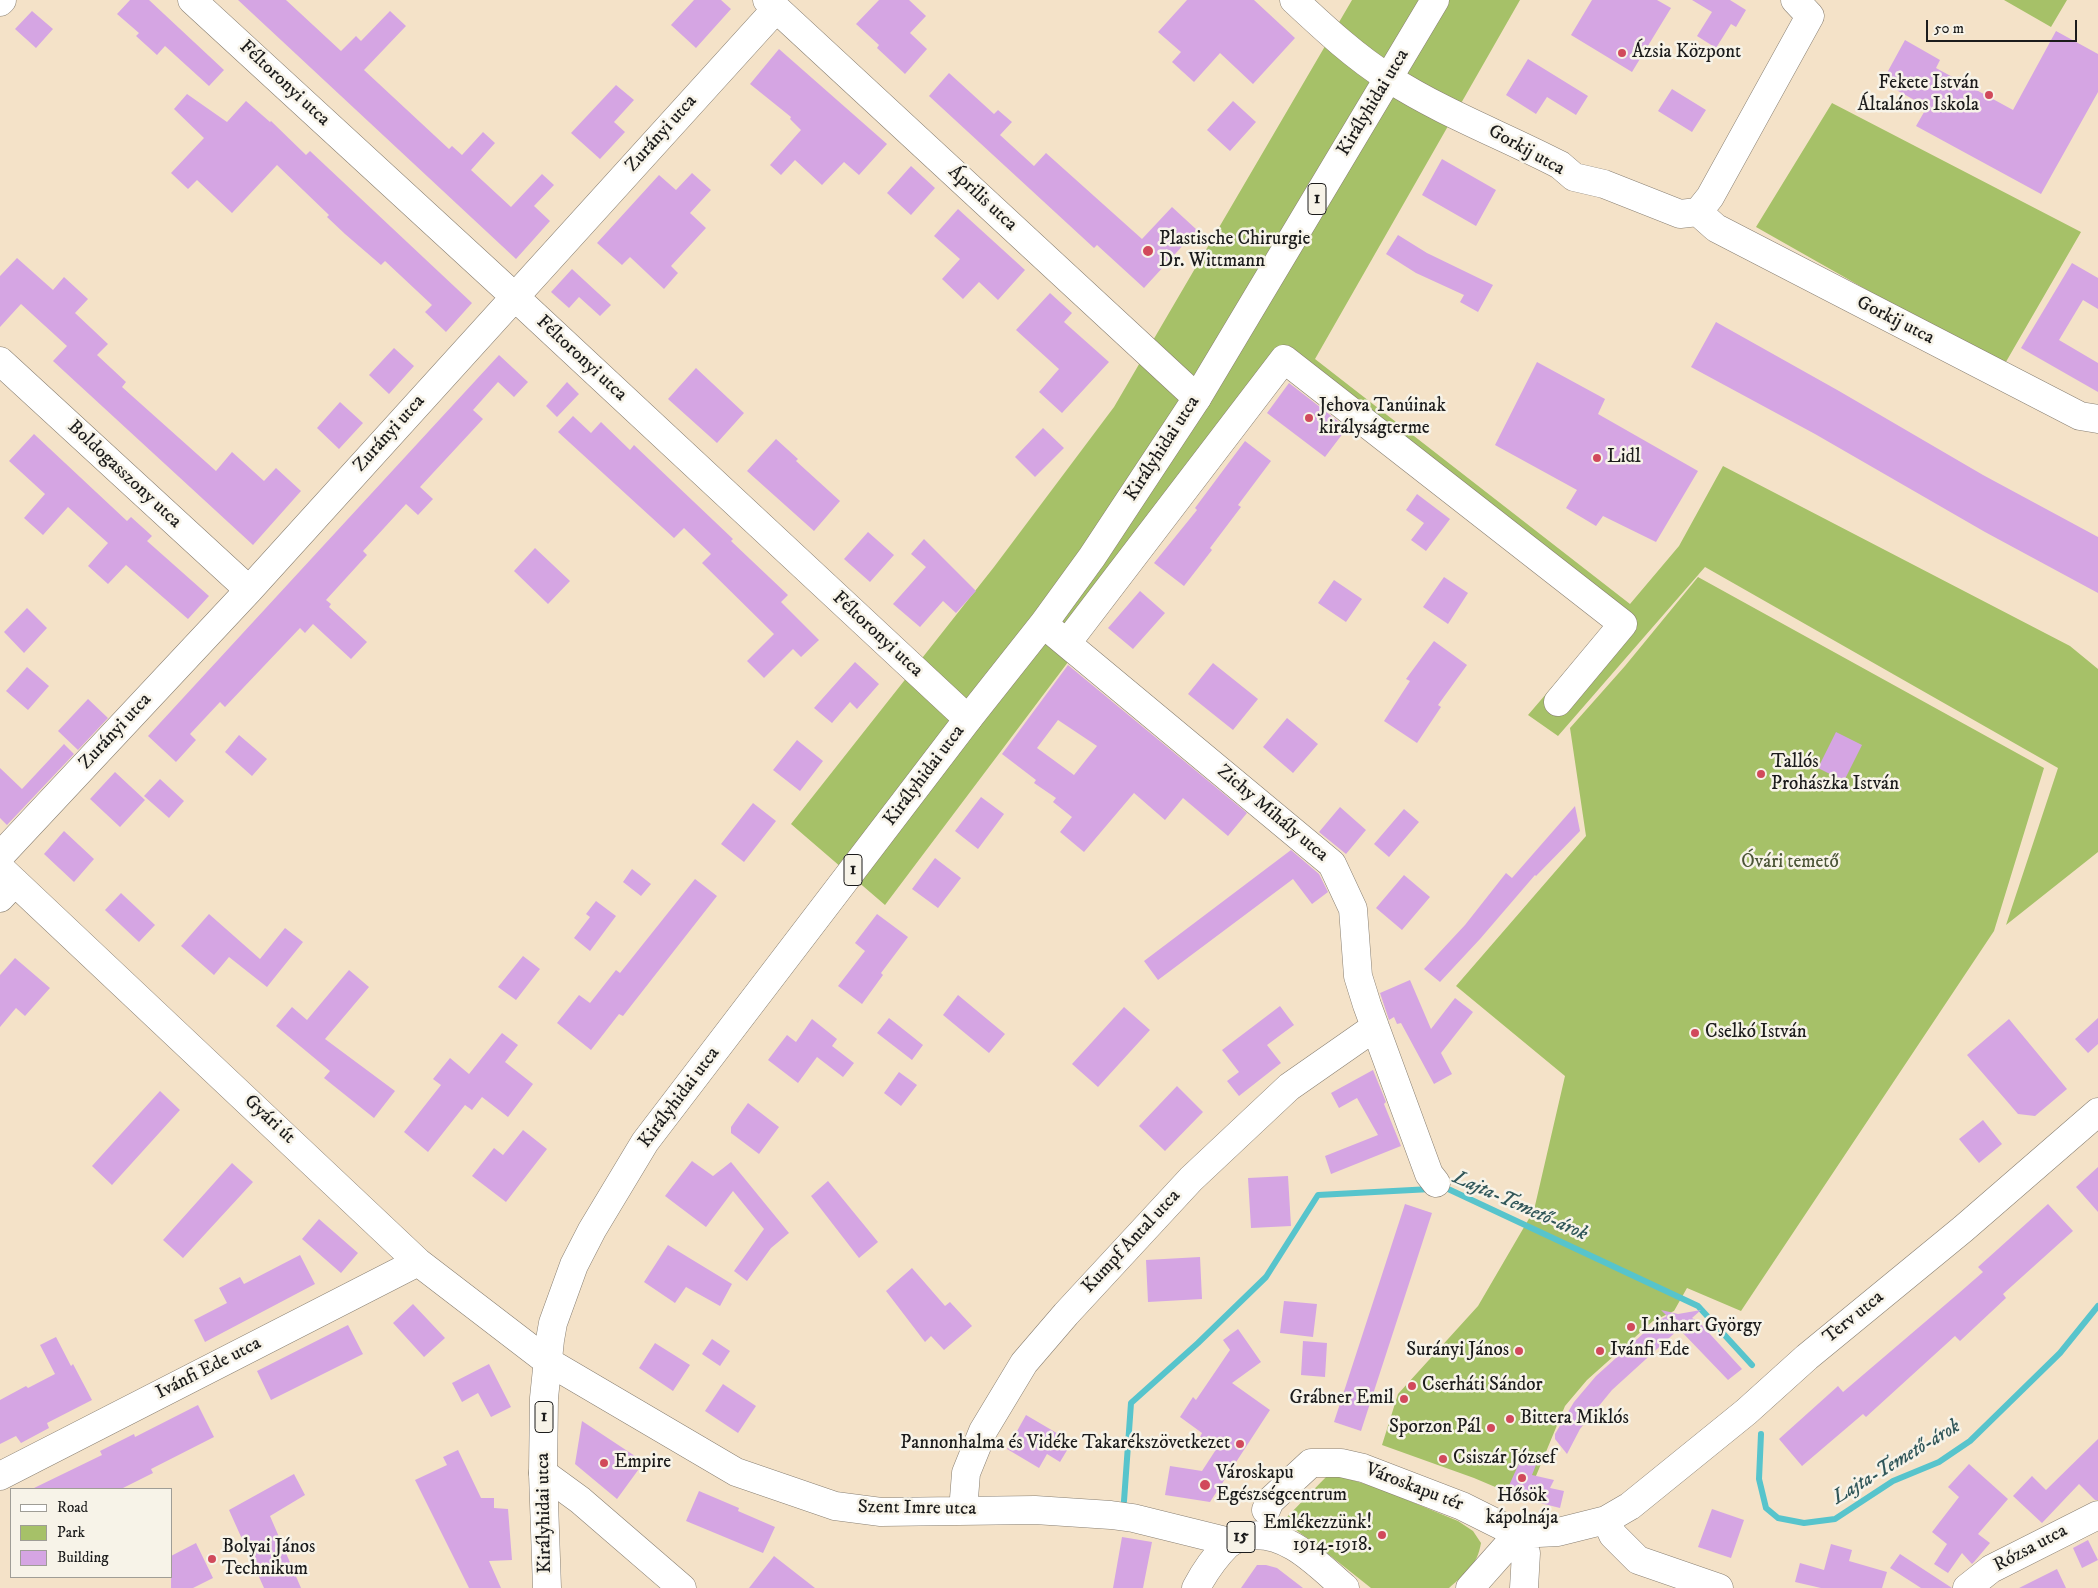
<!DOCTYPE html>
<meta charset="utf-8">
<style>
body{margin:0}
#map{position:relative;width:2098px;height:1588px;overflow:hidden;background:#f4e2c8;font-family:"IM FELL DW Pica",serif}
canvas{display:block}
.legend{position:absolute;left:10px;top:1488px;width:162px;height:90px;box-sizing:border-box;background:#f7f3e8;border:1px solid #9f9d96;margin:0;padding:6px 9px;list-style:none;font-size:15px;color:#1c1c1c}
.legend li{display:flex;align-items:center;gap:10px;height:25px}
.legend b{width:25px;border:1px solid #9f9d96}
.scale{position:absolute;left:1926px;top:20px;width:151px;height:22px;box-sizing:border-box;border:2px solid #1c1c1c;border-top:0;padding-left:6px;font-size:15px;line-height:18px;white-space:nowrap;color:#1c1c1c;-webkit-text-stroke:4px #f7f3e8;paint-order:stroke}
</style>
<div id="map">
<canvas width="2098" height="1588"></canvas>
<ul class="legend">
<li><b style="height:6px;background:#fff"></b>Road</li>
<li><b style="height:14px;background:#a6c168"></b>Park</li>
<li><b style="height:14px;background:#d5a5e3"></b>Building</li>
</ul>
<div class="scale">50 m</div>
</div>
<script>
const context = document.querySelector('canvas').getContext('2d');
context.lineJoin = 'round';
function paint(path, color) { context.fillStyle = color; context.fill(path, 'evenodd'); }
function strokePath(path, color, width, dash) { context.strokeStyle = color; context.lineWidth = width; context.lineCap = dash ? 'butt' : 'round'; context.setLineDash(dash || []); context.stroke(path); }
function write(font, color, halo, rows, align = 'center') {
  context.font = font + ' "IM FELL DW Pica",serif'; context.lineWidth = 5; context.setLineDash([]); context.textBaseline = 'middle'; context.strokeStyle = halo; context.fillStyle = color; for (const [text, x, y, turn = 0] of rows) {
    context.save(); context.translate(x, y); context.rotate((+turn || 0) * Math.PI / 180); context.textAlign = isNaN(turn) ? turn : align; if (halo) context.strokeText(text, 0, 0); context.fillText(text, 0, 0); context.restore();
  }
}
const green = new Path2D(`
 M1352 0H1520L1315 359 1630 604 1679 546 1723 466 2070 646 2098 669V852L2006 925 2058 768 1705 567 1558 736 1528 715 1606 624 1288 370 885 905 791 824 994 567 1114 407Z
 M2004 0H2067L2051 27Z
 M1832 103 2081 232 2003 367 1756 227Z
 M1698 577 2044 768 1994 931 1741 1311 1687 1288 1674 1311 1653 1321 1587 1380 1565 1406 1526 1500 1474 1478 1382 1445 1398 1394 1478 1306 1534 1210 1565 1076 1456 986 1586 836 1570 728 1625 666Z
 M1336 1475 1378 1488 1458 1521 1473 1531 1481 1543C1477 1566 1466 1573 1449 1588H1371L1313 1542 1283 1521 1327 1476Z`);
const stream = new Path2D(`
 M1441 1189 1446 1188 1698 1306 1752 1365
 M1761 1434 1759 1479 1766 1508 1778 1518 1804 1523 1835 1519 1893 1481 1939 1462 1970 1441 2060 1353 2098 1306
 M1124 1501 1131 1403 1198 1343 1266 1277 1318 1195 1431 1189`);
const building = new Path2D(`
 M130 0H149L224 70 209 86 165 46 157 55 136 36 139 33 117 14Z
 M238 0H286L341 51 356 36 361 41 390 11 406 26 364 70 449 149 452 146 462 155 483 132 495 143 471 170 511 207 542 174 554 185 534 206 550 221 516 259Z
 M694 0H721L731 9 696 48 671 25Z
 M879 0H909L926 16 910 33 927 49 905 74 877 48 879 45 856 24Z
 M1187 0H1254L1295 38 1253 84 1220 53 1194 82 1172 62 1181 52 1158 32Z
 M1592 0H1657L1671 8 1632 72 1571 35Z
 M1692 0H1730L1746 10 1736 27 1731 24 1716 48 1697 36 1712 12Z
 M32 11 53 29 36 48 15 29Z
 M2056 31 2098 54V92L2041 194 1916 126 1927 107 1882 82 1905 40 1940 60 1936 68 2013 110Z
 M779 49 887 144 859 175 844 162 822 185 795 160 781 175 770 165 801 130 790 119 791 117 750 84Z
 M1528 59 1588 96 1576 115 1547 97 1536 114 1506 95Z
 M949 73 994 114 998 110 1012 122 1000 135 1034 166 1046 153 1142 239 1172 207 1197 230 1144 288 1097 245 1094 248 929 96Z
 M616 85 634 100 614 122 625 132 600 159 571 133Z
 M1672 89 1706 110 1692 132 1658 111Z
 M187 94 227 122 246 101 270 122 271 121 306 155 310 151 472 303 446 332 425 312 432 305 385 261 381 265 345 234 327 217 329 215 277 165 232 213 197 180 188 189 171 173 204 138 174 109Z
 M1233 101 1256 122 1230 151 1207 130Z
 M1442 159 1496 190 1476 226 1422 195Z
 M911 166 935 188 911 215 887 193Z
 M692 173 711 190 690 213 706 228 671 266 678 273 664 289 630 257 622 265 597 243 659 175 676 190Z
 M958 209 1025 270 998 300 979 282 963 299 942 279 960 259 934 236Z
 M1398 235 1427 253 1493 285 1478 312 1460 302 1464 295 1416 273 1386 254Z
 M17 258 53 290 64 277 88 299 75 313 108 344 97 355 126 382 122 387 216 471 232 452 264 481 276 468 301 491 253 545 53 361 67 346 21 304 0 327V276Z
 M2072 263 2098 278V309L2083 300 2059 340 2098 363V392L2021 348Z
 M572 269 611 305 600 316 579 297 569 308 551 292Z
 M1050 293 1072 313 1064 322 1109 362 1062 413 1039 392 1059 369 1016 330Z
 M1716 322 1839 391 1983 475 2098 537V593L1985 532 1815 434 1691 367Z
 M394 348 414 366 389 394 369 375Z
 M499 355 528 382 514 397 498 382 473 410 483 419 420 487 433 499 418 515 406 504 363 551 367 555 326 600 331 604 329 607 367 642 351 659 313 624 305 633 300 628 225 707 220 702 190 734 196 740 176 762 148 736Z
 M1537 362 1605 399 1598 414 1698 471 1656 542 1603 516 1596 526 1566 508 1577 490 1495 445Z
 M696 368 744 413 717 443 668 399Z
 M567 382 579 394 557 417 546 406Z
 M1289 383 1347 428 1325 457 1267 413Z
 M340 402 363 423 339 449 317 428Z
 M573 416 591 433 601 422 630 450 634 445 733 539 731 541 788 595 781 602 819 640 801 657 793 649 764 678 747 661 774 634 702 563 711 554 684 528 674 538 558 432Z
 M1043 428 1064 448 1035 477 1015 457Z
 M34 434 127 521 131 517 152 536 147 541 209 596 188 619 126 565 108 584 88 566 108 543 68 507 43 535 24 518 45 494 9 461Z
 M776 439 798 459 796 461 840 501 814 531 747 471Z
 M1245 441 1271 461 1238 505 1241 507 1210 548 1212 550 1184 586 1154 563 1197 510 1195 508Z
 M1417 494 1450 519 1426 551 1411 540 1424 523 1406 510Z
 M868 532 894 555 870 582 844 559Z
 M924 539 976 591 956 613 943 601 920 627 893 604 926 567 911 554Z
 M535 548 570 581 548 604 514 571Z
 M1444 577 1468 593 1448 624 1423 607Z
 M1334 580 1362 599 1346 622 1318 603Z
 M1140 591 1165 613 1133 649 1108 628Z
 M27 608 47 628 24 653 4 632Z
 M1434 641 1467 665 1438 705 1441 707 1417 743 1384 721 1410 681 1406 679Z
 M855 662 879 684 857 709 850 702 832 723 814 708Z
 M1213 663 1258 699 1233 730 1188 694Z
 M1068 665 1247 813 1228 836 1183 798 1165 820 1134 793 1084 852 1060 832 1072 817 1053 802 1056 798 1034 783 1036 780 1002 754ZM1058 720 1097 746 1074 775 1037 748Z
 M27 667 49 686 28 710 6 691Z
 M88 699 108 718 78 750 58 731Z
 M1287 718 1318 744 1293 773 1263 747Z
 M1836 732 1862 745 1844 781 1818 768Z
 M239 735 267 759 252 776 225 752Z
 M797 740 823 761 800 791 773 770Z
 M64 744 74 754 7 825 0 818V768L22 789Z
 M115 772 145 800 120 827 90 799Z
 M160 779 184 801 169 818 144 796Z
 M981 797 1004 814 978 849 955 831Z
 M753 803 776 821 744 862 721 844Z
 M1575 806 1580 831 1536 876 1535 875 1480 939 1440 982 1424 969 1465 925 1506 873 1512 878Z
 M1340 807 1366 830 1346 854 1319 832Z
 M1404 809 1419 822 1389 857 1374 844Z
 M64 831 94 859 74 882 44 854Z
 M1291 850 1319 874 1328 892 1312 904 1293 879 1158 980 1144 961Z
 M935 858 961 878 938 908 912 889Z
 M632 869 651 884 641 896 623 882Z
 M1404 875 1430 897 1402 930 1376 908Z
 M695 879 717 896 623 1016 619 1014 591 1050 557 1023 579 995 590 1003 616 970 620 973Z
 M121 893 155 925 139 942 105 910Z
 M596 901 616 916 590 951 574 938 590 917 586 914Z
 M209 914 260 959 285 928 303 942 267 987 229 957 214 975 181 946Z
 M877 914 908 937 881 973 883 975 862 1004 838 986 865 951 855 943Z
 M523 956 540 969 516 1000 498 987Z
 M15 958 50 988 25 1016 16 1008 0 1027V975Z
 M349 970 369 987 325 1039 395 1091 374 1118 324 1078 330 1071 276 1026 292 1007 307 1020Z
 M1410 980 1431 1029 1455 998 1473 1012 1441 1053 1452 1074 1434 1084 1401 1023 1397 1024 1394 1017 1389 1020 1380 993Z
 M958 995 1005 1034 989 1053 943 1015Z
 M1280 1006 1294 1025 1267 1045 1281 1063 1239 1096 1227 1081 1239 1072 1222 1050Z
 M1124 1007 1150 1030 1098 1087 1072 1064Z
 M889 1018 923 1045 912 1060 877 1033Z
 M2098 1018V1044L2088 1053 2075 1039Z
 M812 1019 837 1039 832 1046 854 1063 843 1077 817 1057 798 1083 768 1060 787 1035 796 1042Z
 M2009 1019 2067 1089 2035 1116 2018 1114 1967 1055Z
 M502 1033 518 1045 505 1062 533 1084 508 1117 482 1097 472 1110 465 1105 428 1152 404 1132 441 1085 433 1079 450 1058 469 1074Z
 M1373 1070 1386 1102 1384 1104 1401 1146 1331 1174 1325 1156 1378 1135 1357 1098 1339 1108 1331 1093Z
 M899 1072 917 1085 901 1106 884 1093Z
 M1177 1086 1203 1112 1165 1151 1139 1126Z
 M160 1091 180 1110 112 1185 92 1166Z
 M748 1103 779 1127 759 1154 731 1133V1127Z
 M1983 1120 2002 1144 1979 1163 1959 1139Z
 M523 1130 547 1149 506 1202 472 1176 494 1148 503 1155Z
 M692 1161 713 1176 731 1162 789 1233 771 1248 747 1281 734 1271 764 1229 733 1191 706 1227 665 1196Z
 M232 1163 253 1182 183 1258 163 1240Z
 M2098 1167V1212L2076 1187Z
 M1288 1176 1291 1226 1251 1228 1248 1178Z
 M828 1181 878 1242 859 1258 811 1196Z
 M1405 1204 1432 1213 1361 1431 1334 1422Z
 M2048 1204 2073 1231 2003 1294 2006 1298 1960 1341 1955 1336 1866 1417 1863 1414 1802 1466 1779 1439 1838 1386 1843 1392 1959 1293 1983 1272 1978 1267Z
 M319 1219 358 1253 341 1273 302 1239Z
 M668 1245 732 1284 720 1306 686 1287 675 1303 644 1282Z
 M300 1255 315 1284 205 1342 194 1320 227 1303 219 1288 240 1277 244 1284Z
 M1200 1257 1202 1299 1148 1302 1146 1260Z
 M912 1268 945 1306 950 1302 972 1326 944 1350 931 1336 925 1342 886 1291Z
 M1284 1301 1317 1304 1313 1337 1280 1333Z
 M413 1304 445 1338 424 1357 393 1323Z
 M1661 1310 1678 1314 1701 1310 1692 1318 1699 1322 1742 1369 1728 1380 1679 1329 1612 1390 1580 1429 1567 1454 1555 1439V1434L1574 1402 1596 1376 1656 1322 1667 1316Z
 M348 1325 363 1354 271 1400 257 1371Z
 M1238 1329 1261 1362 1232 1383 1270 1410 1210 1502 1165 1495 1170 1466 1202 1471 1217 1448 1200 1437 1202 1433 1180 1417 1193 1397 1196 1400 1230 1350 1223 1340Z
 M56 1337 71 1366 73 1364 92 1400 47 1423 49 1428 21 1443 16 1436 0 1444V1400L26 1386 28 1388 55 1374 40 1345Z
 M712 1339 730 1351 720 1366 702 1354Z
 M1303 1341 1327 1343 1325 1377 1301 1375Z
 M655 1343 690 1365 673 1391 639 1368Z
 M489 1364 511 1407 491 1417 478 1393 462 1402 452 1383Z
 M723 1384 756 1406 738 1433 705 1411Z
 M198 1405 214 1437 151 1469 153 1473 121 1489H32L102 1455 100 1451 134 1434 135 1437Z
 M1026 1415 1072 1442 1060 1462 1047 1454 1039 1468 1007 1449Z
 M582 1421 644 1462 617 1499 575 1464Z
 M2098 1439V1500H2095L2079 1484 2042 1523 2013 1496 2032 1476 2046 1490Z
 M458 1450 481 1498H494V1508L508 1509 512 1560 489 1561 501 1588H469L415 1480 447 1465 443 1457Z
 M1521 1459 1536 1465 1532 1475 1554 1480 1550 1488 1564 1491 1560 1508 1536 1502 1507 1490Z
 M1969 1464 2008 1499 1978 1534 1990 1543 1974 1562 1972 1564 1962 1553 1948 1573 1934 1564 1947 1544 1932 1532 1959 1497 1948 1487Z
 M294 1474 305 1495 270 1516 301 1588H264L229 1510Z
 M699 1491 739 1508 738 1511 775 1527 763 1553 686 1521Z
 M1712 1509 1744 1520 1731 1558 1698 1547Z
 M1122 1537 1152 1542 1143 1588H1113Z
 M2088 1540 2098 1560 2082 1568 2073 1548Z
 M196 1543 213 1578 193 1588H171V1556Z
 M1831 1544 1852 1550 1849 1561 1887 1572 1882 1588H1821L1795 1582 1800 1563 1824 1570Z
 M1900 1554 1952 1588H1921L1890 1568Z
 M774 1556 815 1588H749Z
 M1257 1565H1266L1277 1568 1303 1588H1241Z
 M2057 1569 2066 1588H2019Z`);
const minor = new Path2D(`
 M192 0 515 297 968 719
 M767 0 1197 398
 M1294 0C1324 28 1355 57 1390 79 1443 113 1504 136 1560 165L1574 177 1604 184 1680 214 1698 212 1710 197 1810 16 1795 0
 M0 2 2 0
 M1698 212 1716 228 2080 416 2098 419
 M0 361 249 590
 M1053 632 1332 864 1353 909 1358 976 1367 1005 1429 1174 1436 1183
 M1067 643 1284 359 1623 624 1558 702
 M0 856 249 590 776 9
 M0 868 418 1262 547 1361 736 1472 835 1506 881 1512 1035 1510 1111 1515 1133 1518 1222 1540 1228 1544
 M0 898 15 882
 M543 1473 580 1500 682 1588
 M0 1476 418 1262
 M1266 1510 1270 1501 1311 1463H1341L1363 1468 1462 1506 1518 1534 1558 1532 1606 1520 1630 1506 1746 1412 1807 1357 1963 1229 2098 1112
 M963 1511 966 1473 983 1431 1024 1363 1066 1314 1191 1179 1289 1087 1375 1027
 M1606 1520 1613 1535 1638 1560 1719 1588
 M1518 1534 1526 1553 1524 1588
 M1470 1588 1518 1534
 M1967 1588 1991 1569 2098 1515`);
const major = new Path2D(`
 M547 1588 543 1473 544 1398 550 1340 553 1323 574 1265 592 1230 645 1142 968 719 1044 623 1092 557 1197 398 1435 0
 M1196 1588C1204 1573 1215 1557 1227 1545 1233 1540 1240 1537 1248 1536 1287 1530 1318 1565 1345 1588`);
const markers = [
 [1622,53,5,"#d1495b"],
 [1989,95,5,"#d1495b"],
 [1148,251,6,"#d1495b"],
 [1309,418,5,"#d1495b"],
 [1597,458,5,"#d1495b"],
 [1761,774,5,"#d1495b"],
 [1695,1033,5,"#d1495b"],
 [1631,1327,5,"#d1495b"],
 [1519,1351,5,"#d1495b"],
 [1600,1351,5,"#d1495b"],
 [1412,1386,5,"#d1495b"],
 [1404,1399,5,"#d1495b"],
 [1510,1419,5,"#d1495b"],
 [1491,1428,5,"#d1495b"],
 [1240,1444,5,"#d1495b"],
 [1443,1459,5,"#d1495b"],
 [604,1463,5,"#d1495b"],
 [1522,1478,5,"#d1495b"],
 [1205,1485,6,"#d1495b"],
 [1382,1535,5,"#d1495b"],
 [212,1559,5,"#d1495b"]
];
const shields = [
 [1317,199,18],
 [853,870,18],
 [544,1417,18],
 [1241,1537,28]
];
const shieldNames = [
 ["1",1317,199],
 ["1",853,870],
 ["1",544,1417],
 ["15",1241,1537]
];
const poiNames = [
 ["Ázsia Központ",1632,53],
 ["Fekete István",1979,84,"right"],
 ["Általános Iskola",1979,106,"right"],
 ["Plastische Chirurgie",1159,240],
 ["Dr. Wittmann",1159,262],
 ["Jehova Tanúinak",1319,407],
 ["királyságterme",1319,429],
 ["Lidl",1607,458],
 ["Tallós",1771,763],
 ["Prohászka István",1771,785],
 ["Cselkó István",1705,1033],
 ["Linhart György",1641,1327],
 ["Surányi János",1509,1351,"right"],
 ["Ivánfi Ede",1610,1351],
 ["Cserháti Sándor",1422,1386],
 ["Grábner Emil",1394,1399,"right"],
 ["Bittera Miklós",1520,1419],
 ["Sporzon Pál",1481,1428,"right"],
 ["Pannonhalma és Vidéke Takarékszövetkezet",1230,1444,"right"],
 ["Csiszár József",1453,1459],
 ["Empire",614,1463],
 ["Városkapu",1216,1474],
 ["Egészségcentrum",1216,1496],
 ["Hősök",1522,1497,"center"],
 ["kápolnája",1522,1519,"center"],
 ["Emlékezzünk!",1372,1524,"right"],
 ["1914-1918.",1372,1546,"right"],
 ["Bolyai János",222,1548],
 ["Technikum",222,1570]
];
const streetNames = [
 ["Féltoronyi utca",284,84,43],
 ["Királyhidai utca",1374,103,-59],
 ["Zurányi utca",662,134,-48],
 ["Gorkij utca",1526,151,29],
 ["Április utca",982,199,43],
 ["Gorkij utca",1895,321,27],
 ["Féltoronyi utca",581,359,43],
 ["Zurányi utca",390,434,-48],
 ["Királyhidai utca",1163,449,-57],
 ["Boldogasszony utca",124,475,43],
 ["Féltoronyi utca",877,635,43],
 ["Zurányi utca",116,732,-47],
 ["Királyhidai utca",925,776,-53],
 ["Zichy Mihály utca",1272,814,40],
 ["Királyhidai utca",680,1098,-53],
 ["Gyári út",269,1120,43],
 ["Kumpf Antal utca",1132,1242,-47],
 ["Terv utca",1854,1318,-39],
 ["Ivánfi Ede utca",209,1369,-27],
 ["Városkapu tér",1414,1488,21],
 ["Szent Imre utca",917,1509,1],
 ["Királyhidai utca",545,1513,-91],
 ["Rózsa utca",2031,1549,-28]
];
const parkNames = [
 ["Óvári temető",1790,863]
];
const waterNames = [
 ["Lajta-Temető-árok",1520,1207,24],
 ["Lajta-Temető-árok",1897,1463,-31]
];
paint(green, '#a6c168');
strokePath(stream, '#57c4cc', 6);
paint(building, '#d5a5e3');
strokePath(minor, '#887f72', 29);
strokePath(major, '#887f72', 29);
strokePath(minor, '#fff', 28);
strokePath(major, '#fff', 28);
for (const [x, y, r, color] of markers) { const dot = new Path2D(); dot.arc(x, y, r, 0, 2 * Math.PI); context.fillStyle = color; context.fill(dot); strokePath(dot, '#f7f3e8', 2); }
for (const [x, y, w] of shields) { const box = new Path2D(); box.roundRect(x - w / 2, y - 15.5, w, 31, 4); context.fillStyle = '#f7f3e8'; context.fill(box); strokePath(box, '#1c1c1c', 1); }
write('bold 18px', '#1c1c1c', null, shieldNames);
write('19px', '#1c1c1c', '#f7f3e8', poiNames, 'left');
write('19px', '#1c1c1c', '#f7f3e8', streetNames);
write('19px', '#4c5637', '#f7f3e8', parkNames);
write('italic 20px', '#31575a', '#f7f3e8', waterNames);
</script>
